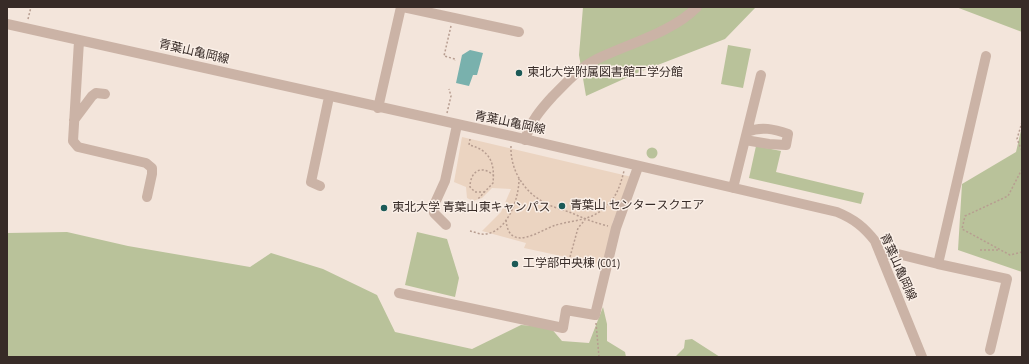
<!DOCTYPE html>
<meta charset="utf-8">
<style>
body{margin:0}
#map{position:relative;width:1029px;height:364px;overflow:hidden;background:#f3e5db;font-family:"PT Sans Narrow",sans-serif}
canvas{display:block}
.frame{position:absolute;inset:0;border:8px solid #372b27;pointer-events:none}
</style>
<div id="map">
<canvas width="1029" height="364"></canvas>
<div class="frame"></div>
</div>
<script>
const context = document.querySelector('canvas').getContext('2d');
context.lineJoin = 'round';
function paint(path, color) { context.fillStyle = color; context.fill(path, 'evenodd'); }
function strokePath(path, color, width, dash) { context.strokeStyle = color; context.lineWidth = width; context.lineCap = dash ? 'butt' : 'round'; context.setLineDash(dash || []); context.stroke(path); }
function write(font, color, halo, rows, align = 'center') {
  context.font = font + ' "PT Sans Narrow","Noto Sans JP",sans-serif'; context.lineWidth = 3; context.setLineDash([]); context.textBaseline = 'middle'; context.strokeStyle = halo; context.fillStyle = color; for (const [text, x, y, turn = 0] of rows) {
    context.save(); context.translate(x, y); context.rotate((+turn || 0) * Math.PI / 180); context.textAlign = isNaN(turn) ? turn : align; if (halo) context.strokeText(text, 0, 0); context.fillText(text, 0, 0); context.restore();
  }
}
const green = new Path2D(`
 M583 7H756L725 39 637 73 586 96 579 55Z
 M956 7H1022V32Z
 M728 45 751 49 743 88 721 84Z
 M1022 126V272L958 250 962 184 1016 152Z
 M756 146 781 151 776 172 864 193 861 204 749 178Z
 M646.5 153a5.5 5.5 0 1 1 11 0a5.5 5.5 0 1 1-11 0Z
 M67 232 128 246 250 267 271 253 323 269 377 295 395 332 472 349 521 325 550 327 562 341 589 343 603 307 607 324V341L625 352 626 357H7V233Z
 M417 232 447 239 459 278 455 297 405 285Z
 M692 339 720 357H675L684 348 685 340Z`);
const plaza = new Path2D(`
 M462 137 632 177 613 221 603 265 524 248 526 243 482 231 501 212 511 189 492 188 482 198 473 201 467 198 466 187 454 182Z`);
const water = new Path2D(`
 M470 50 483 53 477 75H473L469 86 456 83 462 55Z`);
const path = new Path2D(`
 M28 19 31 7
 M451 26 444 56 455 59V61
 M447 113 451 96 449 89
 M1022 122 1017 139 1022 151
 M470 139 469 145C490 150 495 163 493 183L477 200
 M511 146C510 170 524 192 545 203 554 208 565 210 574 214 585 219 596 223 608 226
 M1022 169 1008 196 965 216 962 229 1010 255 1022 252
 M485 192H475L470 187C470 172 481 164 493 175
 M506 220C509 254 540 230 556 225 573 220 588 221 602 210 616 200 620 186 624 171
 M470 231C475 232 481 235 486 234 508 231 519 198 519 179
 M980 250H999
 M570 257 578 228 585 220
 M596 323 599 357`);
const minor = new Path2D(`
 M403 7 519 32
 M7 24 511 136 837 212C854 219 864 227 875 241L922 357
 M79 41 73 141 78 147 146 163 152 168V174L147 197
 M378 108 401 7
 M74 120 92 96 96 93 105 94
 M525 140C530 122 541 109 553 96 567 82 579 68 597 59 628 44 673 32 697 7
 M745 140 769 144 786 145 788 134C774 129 761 126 747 132
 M320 186 311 182 329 97
 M733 188 761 75
 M446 225 434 213 435 203 445 181 457 125
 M882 257 894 253 938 264 986 56
 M938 264 1007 279 990 350
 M399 293 563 328 566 310 595 315 616 228 638 167`);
const markers = [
 [519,73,4,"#1b5a57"],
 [562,206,4,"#1b5a57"],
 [384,208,4,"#1b5a57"],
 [515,264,4,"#1b5a57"]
];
const streetNames = [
 ["青葉山亀岡線",194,52,13],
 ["青葉山亀岡線",510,123,12],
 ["青葉山亀岡線",898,267,66]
];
const poiNames = [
 ["東北大学附属図書館工学分館",527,73],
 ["青葉山 センタースクエア",570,206],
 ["東北大学 青葉山東キャンパス",392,208],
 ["工学部中央棟 (C01)",523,264]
];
paint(green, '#b9c29a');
paint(plaza, '#ebd4c1');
paint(water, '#79b1ad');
strokePath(path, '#b79d90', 1.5, [2, 2]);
strokePath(minor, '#cbb3a6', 10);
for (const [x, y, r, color] of markers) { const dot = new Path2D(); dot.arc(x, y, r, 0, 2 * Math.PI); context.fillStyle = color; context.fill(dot); strokePath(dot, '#faefe7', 1.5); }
write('12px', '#372b27', '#faefe7', streetNames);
write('12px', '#372b27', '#faefe7', poiNames, 'left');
</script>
